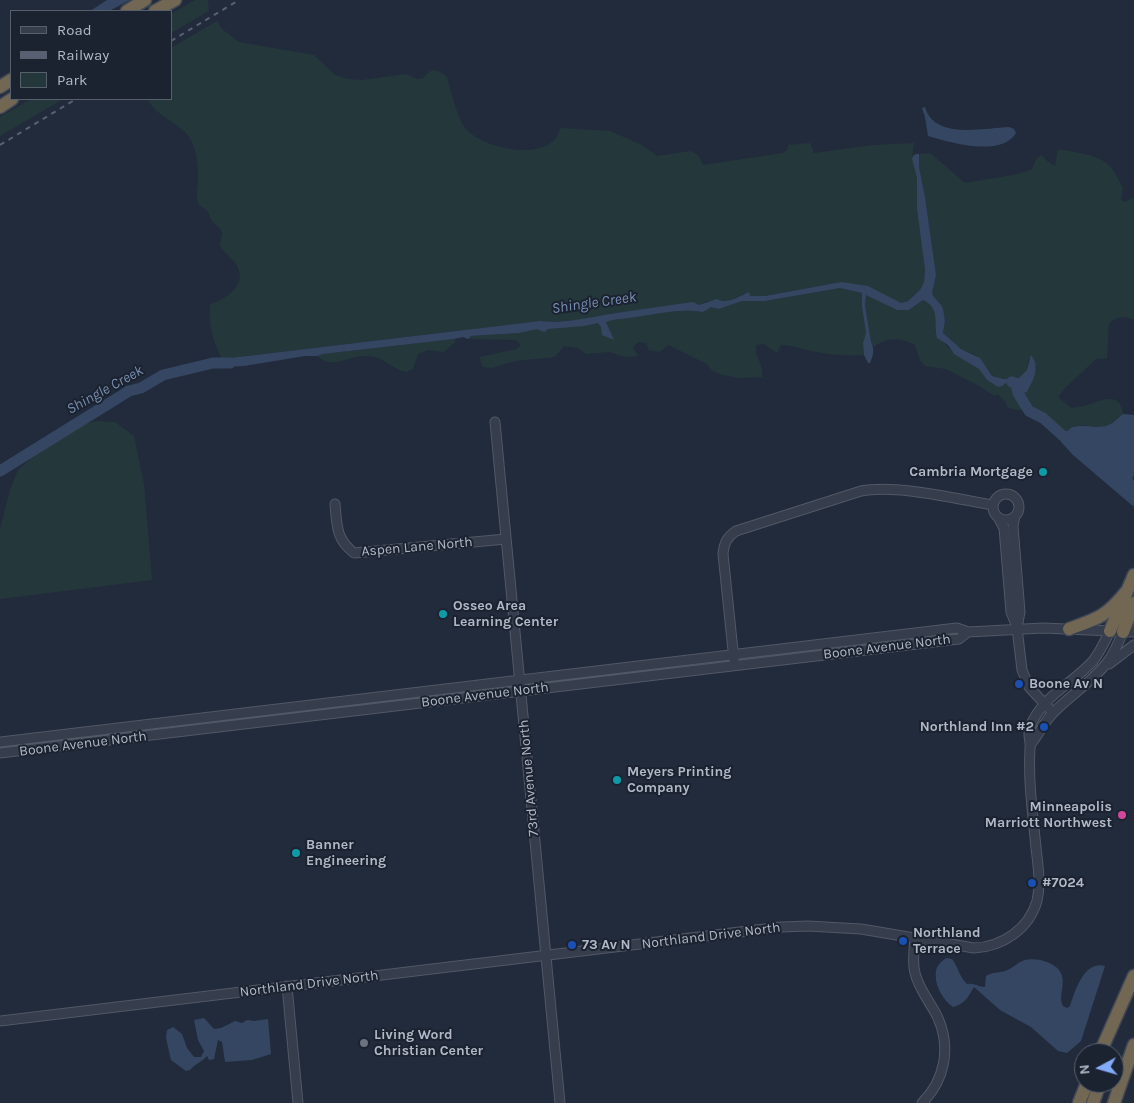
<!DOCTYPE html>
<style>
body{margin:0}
#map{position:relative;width:1134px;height:1103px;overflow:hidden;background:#222b3b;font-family:Karla,sans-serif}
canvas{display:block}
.legend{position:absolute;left:10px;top:10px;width:162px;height:90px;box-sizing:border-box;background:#1b2230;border:1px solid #575e6c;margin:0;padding:6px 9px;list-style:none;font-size:15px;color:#b1b8c7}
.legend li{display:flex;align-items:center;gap:10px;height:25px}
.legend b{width:25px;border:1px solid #575e6c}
.north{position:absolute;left:1074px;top:1043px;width:50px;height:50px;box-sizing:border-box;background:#1b2230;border:1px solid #575e6c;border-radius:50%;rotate:264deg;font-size:14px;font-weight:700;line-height:20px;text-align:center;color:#b1b8c7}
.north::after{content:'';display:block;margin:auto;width:18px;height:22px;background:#84aafa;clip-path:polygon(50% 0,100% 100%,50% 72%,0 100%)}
</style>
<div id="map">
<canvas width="1134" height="1103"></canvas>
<ul class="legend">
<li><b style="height:6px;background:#363d4c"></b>Road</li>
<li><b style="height:6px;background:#586173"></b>Railway</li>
<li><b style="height:14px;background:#24383c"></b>Park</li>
</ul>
<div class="north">N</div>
</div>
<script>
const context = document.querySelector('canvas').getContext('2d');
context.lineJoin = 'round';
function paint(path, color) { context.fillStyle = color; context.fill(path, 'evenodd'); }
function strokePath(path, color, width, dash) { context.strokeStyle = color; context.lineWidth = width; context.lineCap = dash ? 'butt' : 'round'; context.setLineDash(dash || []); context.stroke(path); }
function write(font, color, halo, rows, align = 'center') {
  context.font = font + ' Karla,sans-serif'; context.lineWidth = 4; context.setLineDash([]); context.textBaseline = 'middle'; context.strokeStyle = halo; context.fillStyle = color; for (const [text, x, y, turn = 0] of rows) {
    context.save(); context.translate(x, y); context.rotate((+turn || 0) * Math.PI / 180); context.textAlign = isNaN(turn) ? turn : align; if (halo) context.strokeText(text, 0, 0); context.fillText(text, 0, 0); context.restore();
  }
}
const green = new Path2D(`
 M195 0H208L209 11 171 33V14Z
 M217 21 221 28 239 42 314 55 335 75 347 79 362 80 406 74 417 79 423 78C432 67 437 69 447 77 451 91 457 117 465 128 482 150 554 164 560 128L610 131 642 145 657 156 691 151 698 155 703 165 783 153 787 150 788 145 810 143 814 153 873 145 914 143 912 159 917 178V209L925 270 924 282 920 290 908 301 901 303 841 282 765 296H750L748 292 726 302 707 301 699 305 614 313 592 319 549 322 540 321 222 359C213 341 208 324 210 304 227 299 249 284 236 264 232 258 224 253 221 247 218 242 223 238 222 233 221 227 215 225 212 221 210 218 210 214 207 211 205 208 200 207 199 204 195 197 198 188 198 181 199 169 197 151 191 140 181 122 156 118 148 99H171V48Z
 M31 99H63L0 136V117Z
 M1058 149C1075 153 1103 154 1113 170 1117 176 1119 182 1123 188L1121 200 1125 202 1134 197V320C1124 316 1117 316 1109 324L1107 358 1096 359 1064 389 1058 397 1071 408C1075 407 1080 407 1084 406 1099 402 1120 389 1123 414L1110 425 1103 427 1080 425 1067 431 1061 430 1057 424 1032 409 1021 394 1027 392 1037 367 1029 359 1027 370 1019 378C986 381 995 374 975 355 971 352 965 351 961 349 955 345 949 338 943 333L945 321 941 305 932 296V293L936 275 925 197 919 167V154L930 153 965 183 1019 174 1032 169 1036 159 1042 155 1047 161 1055 166Z
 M840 288 862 293V307L866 333 863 343 864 355C846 356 830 355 812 351 802 349 792 345 781 345L777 353 764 344 756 345C754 356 764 365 762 377L739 378 723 375 714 372 705 363 669 345 659 352 649 350 646 343 638 342 633 347 638 356 625 357 609 352 586 354 578 348 564 346 555 357 515 361 492 368 482 367 480 357 517 349 521 345 516 340 468 339 471 336 519 333 531 329H548L598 322 601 327 613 340 606 321C614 319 621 319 629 318 654 315 678 308 703 312L711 306 719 309 742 301H765Z
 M866 294 897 310H909L923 300C936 306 937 319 935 332L954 354 979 368 987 380 998 387 1006 383 1012 385 1016 396 1026 411 1008 408 1005 401 997 394 995 396 981 387 946 369 925 366 920 360 915 345C901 337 886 337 874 347L871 342 865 305Z
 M454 339 456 341 444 352 428 350 418 354 413 369 406 372C390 368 385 357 367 356 353 355 339 364 328 362 324 361 320 358 317 356L323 354Z
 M99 421 115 422 134 436 144 484 152 580 0 599V529L10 490 18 470 43 448 84 424Z`);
const water = new Path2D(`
 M107 0H130L109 11H90Z
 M925 107C934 140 984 128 1009 127L1014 129 1016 133C1001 158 949 142 928 136L925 117 922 108Z
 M916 154H919V167L925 197 936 275 932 293 933 296 941 305 943 309 945 321 943 333 961 349 980 358 992 376 1004 379 1019 378 1027 370 1031 355C1041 368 1033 380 1027 392L1016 396 1012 385 1006 383 1002 386 998 387 987 380 979 369 954 354 948 345 937 338C933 323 941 309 923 300L909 310H897L866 295 865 305 871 342C875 349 873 356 870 363H868L864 355 863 343 866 333 862 307V293L840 288 765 301H742L719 309 711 307 703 312C678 308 654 315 629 318 621 319 614 319 606 322L614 340 602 335 601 327 598 323 584 326 548 329 544 332 537 329 519 333 471 336 468 339 463 337 454 339 323 354 317 356H305L244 366 221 367 213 362 222 359 540 321C566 324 591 317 616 313 642 309 667 306 693 302L699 305 717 299C727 305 739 296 749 292L750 296H765L841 282 868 286 901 303 908 301 920 290 924 282 925 270 917 209V178L912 159 913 156Z
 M1123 414 1134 415V476L1132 478 1134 481V507L1073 455 1061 442C1070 416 1089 430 1106 426 1113 424 1118 418 1123 414Z
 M946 958 952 959C959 968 958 975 967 984 975 983 978 987 985 987L986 976C992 972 998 973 1005 971 1012 969 1018 962 1025 960 1037 957 1059 963 1062 976 1065 986 1058 997 1063 1006L1067 1008 1070 1006C1075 991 1084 960 1105 966L1081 1041 1067 1053 1058 1051 1031 1027 1000 1010 974 987C968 997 965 1004 953 1007 943 1000 934 985 936 971 937 965 942 961 946 958Z
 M204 1018 214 1029 221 1028 235 1021 242 1023 247 1020 254 1021 268 1019 271 1054 252 1060 225 1062 222 1042 218 1040 214 1059 209 1060 207 1056C203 1061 195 1064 190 1070L186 1071 171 1060 166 1038 167 1030 173 1027 182 1034 187 1048 194 1057H201L204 1051 198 1040 194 1020Z`);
const river = new Path2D(`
 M1012 382 1016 384 1018 393 1029 411 1043 418 1063 436 1077 438
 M0 471 129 391 141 388 163 375 213 363H230`);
const minor = new Path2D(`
 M495 422 560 1103
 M993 507a13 13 0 1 1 26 0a13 13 0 1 1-26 0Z
 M335 504C337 526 336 539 354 553L506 539
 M1015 516 1013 526 1020 612 1017 628 1022 670 1029 687 1053 713
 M998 517 1004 528 1011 612 1017 627
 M734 660 723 554C724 543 727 537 736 531L861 491C896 484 957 499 993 505
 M1109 664 1134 645
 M0 742 957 628 968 632 1043 628 1134 632
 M1030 745C1039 735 1043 723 1053 713 1070 695 1094 681 1109 660 1115 651 1119 641 1123 632
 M0 753 959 639 968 632
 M915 939C914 950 912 962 915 973 919 990 931 1003 938 1018 951 1048 945 1080 922 1103
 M287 986 298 1103
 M0 1021 781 927 808 926 861 929 974 948C1002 947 1029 929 1037 901 1041 884 1038 865 1036 848 1033 815 1028 782 1030 749 1031 740 1027 735 1030 727 1042 696 1072 684 1093 661 1100 652 1105 641 1110 631`);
const highway = new Path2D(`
 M127 11 145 0
 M155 11 175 0
 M0 87 11 80
 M0 107 12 99
 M1069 629C1097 619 1106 617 1126 592
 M1110 631 1134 575
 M1123 632 1134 603
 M1100 1053 1134 976
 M1079 1103 1087 1083
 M1093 1103 1100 1083
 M1114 1103 1134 1045`);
const rail = new Path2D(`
 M171 41 239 0
 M0 145 76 99`);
const markers = [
 [1043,472,5,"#0f9aa8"],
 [443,614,5,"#0f9aa8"],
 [1019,684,5,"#1a4fb4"],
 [1044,727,5,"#1a4fb4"],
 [617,780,5,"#0f9aa8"],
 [1122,815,5,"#d1479c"],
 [296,853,5,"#0f9aa8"],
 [1032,883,5,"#1a4fb4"],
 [903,941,5,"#1a4fb4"],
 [572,945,5,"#1a4fb4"],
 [364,1043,5,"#6b7280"]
];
const poiNames = [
 ["Cambria Mortgage",1033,472,"right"],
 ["Osseo Area",453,606],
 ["Learning Center",453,622],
 ["Boone Av N",1029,684],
 ["Northland Inn #2",1034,727,"right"],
 ["Meyers Printing",627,772],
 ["Company",627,788],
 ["Minneapolis",1112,807,"right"],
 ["Marriott Northwest",1112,823,"right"],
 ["Banner",306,845],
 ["Engineering",306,861],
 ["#7024",1042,883],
 ["Northland",913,933],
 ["Terrace",913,949],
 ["73 Av N",582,945],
 ["Living Word",374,1035],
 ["Christian Center",374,1051]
];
const streetNames = [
 ["Aspen Lane North",417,547,-5],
 ["Boone Avenue North",887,647,-7],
 ["Boone Avenue North",485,695,-7],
 ["Boone Avenue North",83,744,-7],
 ["73rd Avenue North",529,778,-95],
 ["Northland Drive North",711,936,-7],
 ["Northland Drive North",309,984,-7]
];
const waterNames = [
 ["Shingle Creek",594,303,-8],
 ["Shingle Creek",105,390,-29]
];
paint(green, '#24383c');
paint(water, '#354663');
strokePath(river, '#354663', 11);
strokePath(minor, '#515866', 11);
strokePath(highway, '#414856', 15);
strokePath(minor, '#363d4c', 9);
strokePath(highway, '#726753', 12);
strokePath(rail, '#586173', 2, [5, 5]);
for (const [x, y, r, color] of markers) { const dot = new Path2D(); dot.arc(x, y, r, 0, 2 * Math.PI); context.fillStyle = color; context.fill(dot); strokePath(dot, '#1b2230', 2); }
write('bold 14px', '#b1b8c7', '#1b2230', poiNames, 'left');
write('14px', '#b1b8c7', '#1b2230', streetNames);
write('italic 15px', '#788db0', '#1b2230', waterNames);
</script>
